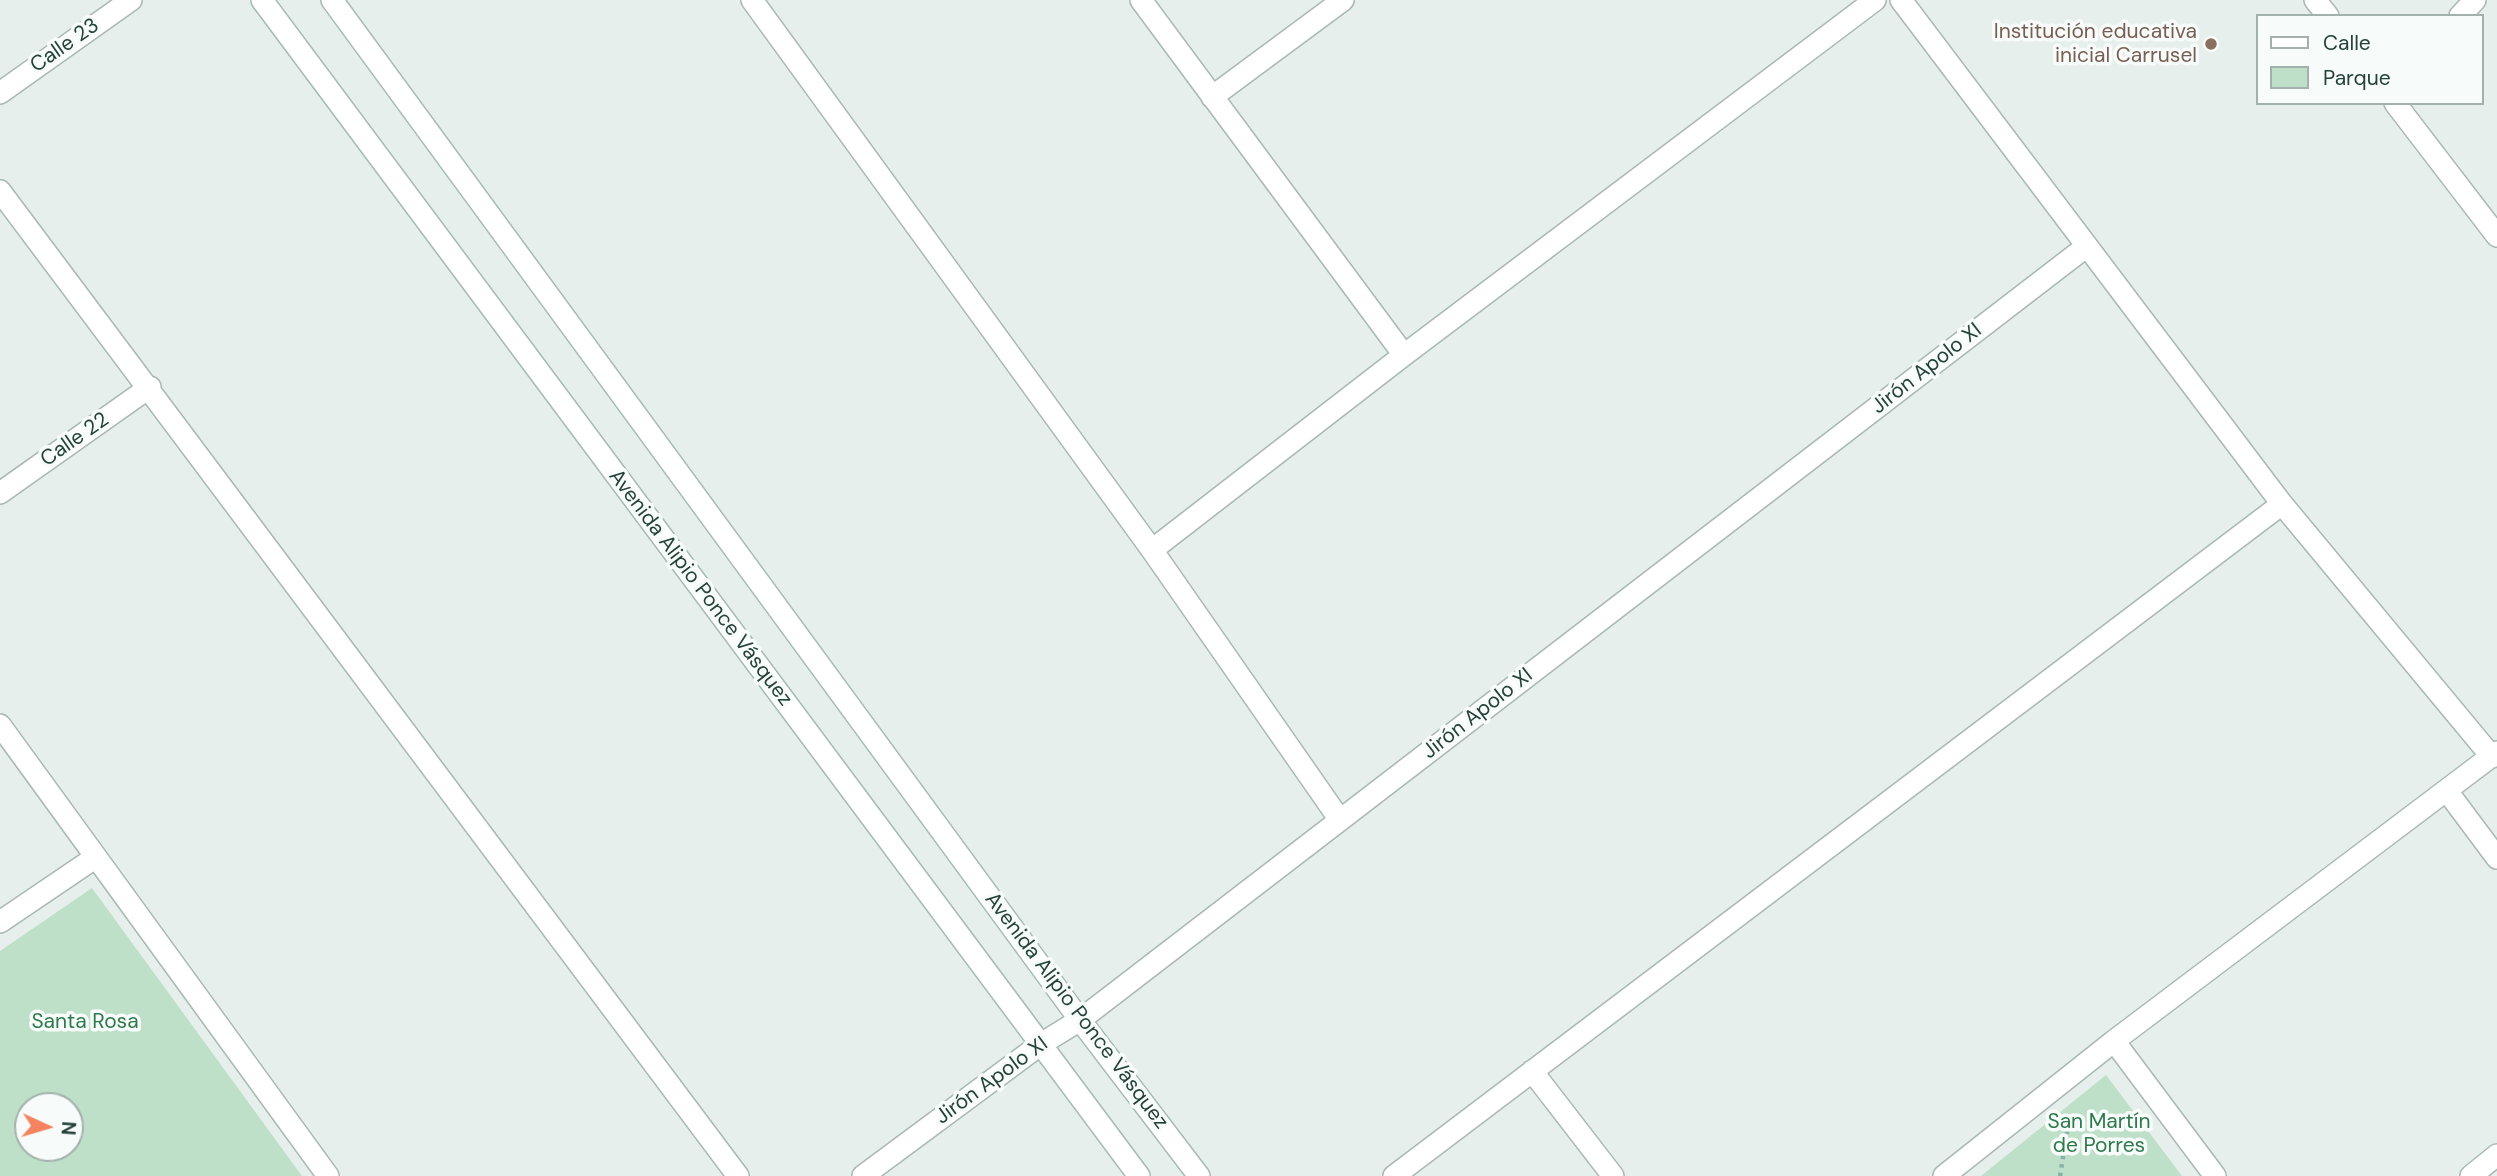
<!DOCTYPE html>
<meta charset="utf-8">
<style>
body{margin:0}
#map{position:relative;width:2497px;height:1176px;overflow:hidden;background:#e6efeb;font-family:"DM Sans",sans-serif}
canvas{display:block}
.legend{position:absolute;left:2256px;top:14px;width:228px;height:91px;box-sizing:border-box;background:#f7fbf9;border:2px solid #a3b1ad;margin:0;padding:9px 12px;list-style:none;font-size:21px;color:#24423a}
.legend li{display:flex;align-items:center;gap:14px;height:35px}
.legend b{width:35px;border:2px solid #a3b1ad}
.north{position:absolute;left:14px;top:1092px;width:70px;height:70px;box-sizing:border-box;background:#f7fbf9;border:2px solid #a3b1ad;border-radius:50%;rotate:94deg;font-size:19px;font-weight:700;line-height:28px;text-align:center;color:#24423a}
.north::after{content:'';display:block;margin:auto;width:24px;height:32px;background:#f4845f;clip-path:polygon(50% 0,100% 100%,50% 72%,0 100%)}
</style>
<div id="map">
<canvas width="2497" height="1176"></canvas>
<ul class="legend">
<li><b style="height:9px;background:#fff"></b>Calle</li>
<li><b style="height:19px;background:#bfe0c8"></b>Parque</li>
</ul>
<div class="north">N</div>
</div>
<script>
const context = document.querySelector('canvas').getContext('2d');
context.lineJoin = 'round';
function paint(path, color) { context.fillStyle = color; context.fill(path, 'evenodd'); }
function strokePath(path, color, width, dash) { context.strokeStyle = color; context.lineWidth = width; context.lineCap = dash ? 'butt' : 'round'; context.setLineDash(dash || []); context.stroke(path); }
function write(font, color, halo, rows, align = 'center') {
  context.font = font + ' "DM Sans",sans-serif'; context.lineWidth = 7; context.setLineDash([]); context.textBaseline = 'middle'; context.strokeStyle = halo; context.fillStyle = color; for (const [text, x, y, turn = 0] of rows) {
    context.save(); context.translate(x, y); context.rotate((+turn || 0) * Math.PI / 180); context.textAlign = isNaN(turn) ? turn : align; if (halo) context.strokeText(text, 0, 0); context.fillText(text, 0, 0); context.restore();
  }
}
const green = new Path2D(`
 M92 888 302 1176H0V951ZM28 1106H70V1148H28Z
 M2106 1075 2182 1176H1981Z`);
const path = new Path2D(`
 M2060 1176 2069 1119`);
const street = new Path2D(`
 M752 0 1152 550 1340 820
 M1141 0 1404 355
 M1901 0 2282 504 2492 757
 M2315 0 2328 16
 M2460 16 2475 0
 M0 93 131 0
 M1212 97 1343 0
 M2395 103 2497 236
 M0 191 738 1176
 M0 493 150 387
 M1152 550 1404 355 1875 0
 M0 725 328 1176
 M2447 791 2497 858
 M0 922 96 857
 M2114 1041 2215 1176
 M1532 1071 1613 1176
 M863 1176 1041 1044 1080 1020 2087 246
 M1394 1176 2282 504
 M1944 1176 2114 1041 2497 752
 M2471 1176 2497 1155`);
const secondary = new Path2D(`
 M262 0 1139 1176
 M332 0 1080 1020 1199 1176`);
const markers = [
 [2211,44,7,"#8d6e63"]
];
const educationNames = [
 ["Institución educativa",2197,32],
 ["inicial Carrusel",2197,56]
];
const streetNames = [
 ["Calle 23",65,46,-35],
 ["Jirón Apolo XI",1927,369,-38],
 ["Calle 22",75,440,-35],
 ["Avenida Alipio Ponce Vásquez",700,588,53],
 ["Jirón Apolo XI",1478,714,-38],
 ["Avenida Alipio Ponce Vásquez",1076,1011,53],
 ["Jirón Apolo XI",992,1081,-36]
];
const parkNames = [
 ["Santa Rosa",85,1022],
 ["San Martín",2099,1122],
 ["de Porres",2099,1146]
];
paint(green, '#bfe0c8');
strokePath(street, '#a8b8b2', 24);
strokePath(secondary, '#a4bbb3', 24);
strokePath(path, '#86b3a5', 4.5, [3.5, 5]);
strokePath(street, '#fff', 21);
strokePath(secondary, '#fff', 21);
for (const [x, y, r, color] of markers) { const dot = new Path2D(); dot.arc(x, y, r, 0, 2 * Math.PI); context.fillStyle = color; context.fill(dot); strokePath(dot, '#f7fbf9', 2.5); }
write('21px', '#785e54', '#f7fbf9', educationNames, 'right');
write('21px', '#24423a', '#f7fbf9', streetNames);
write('21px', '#2d7a4b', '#f7fbf9', parkNames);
</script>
